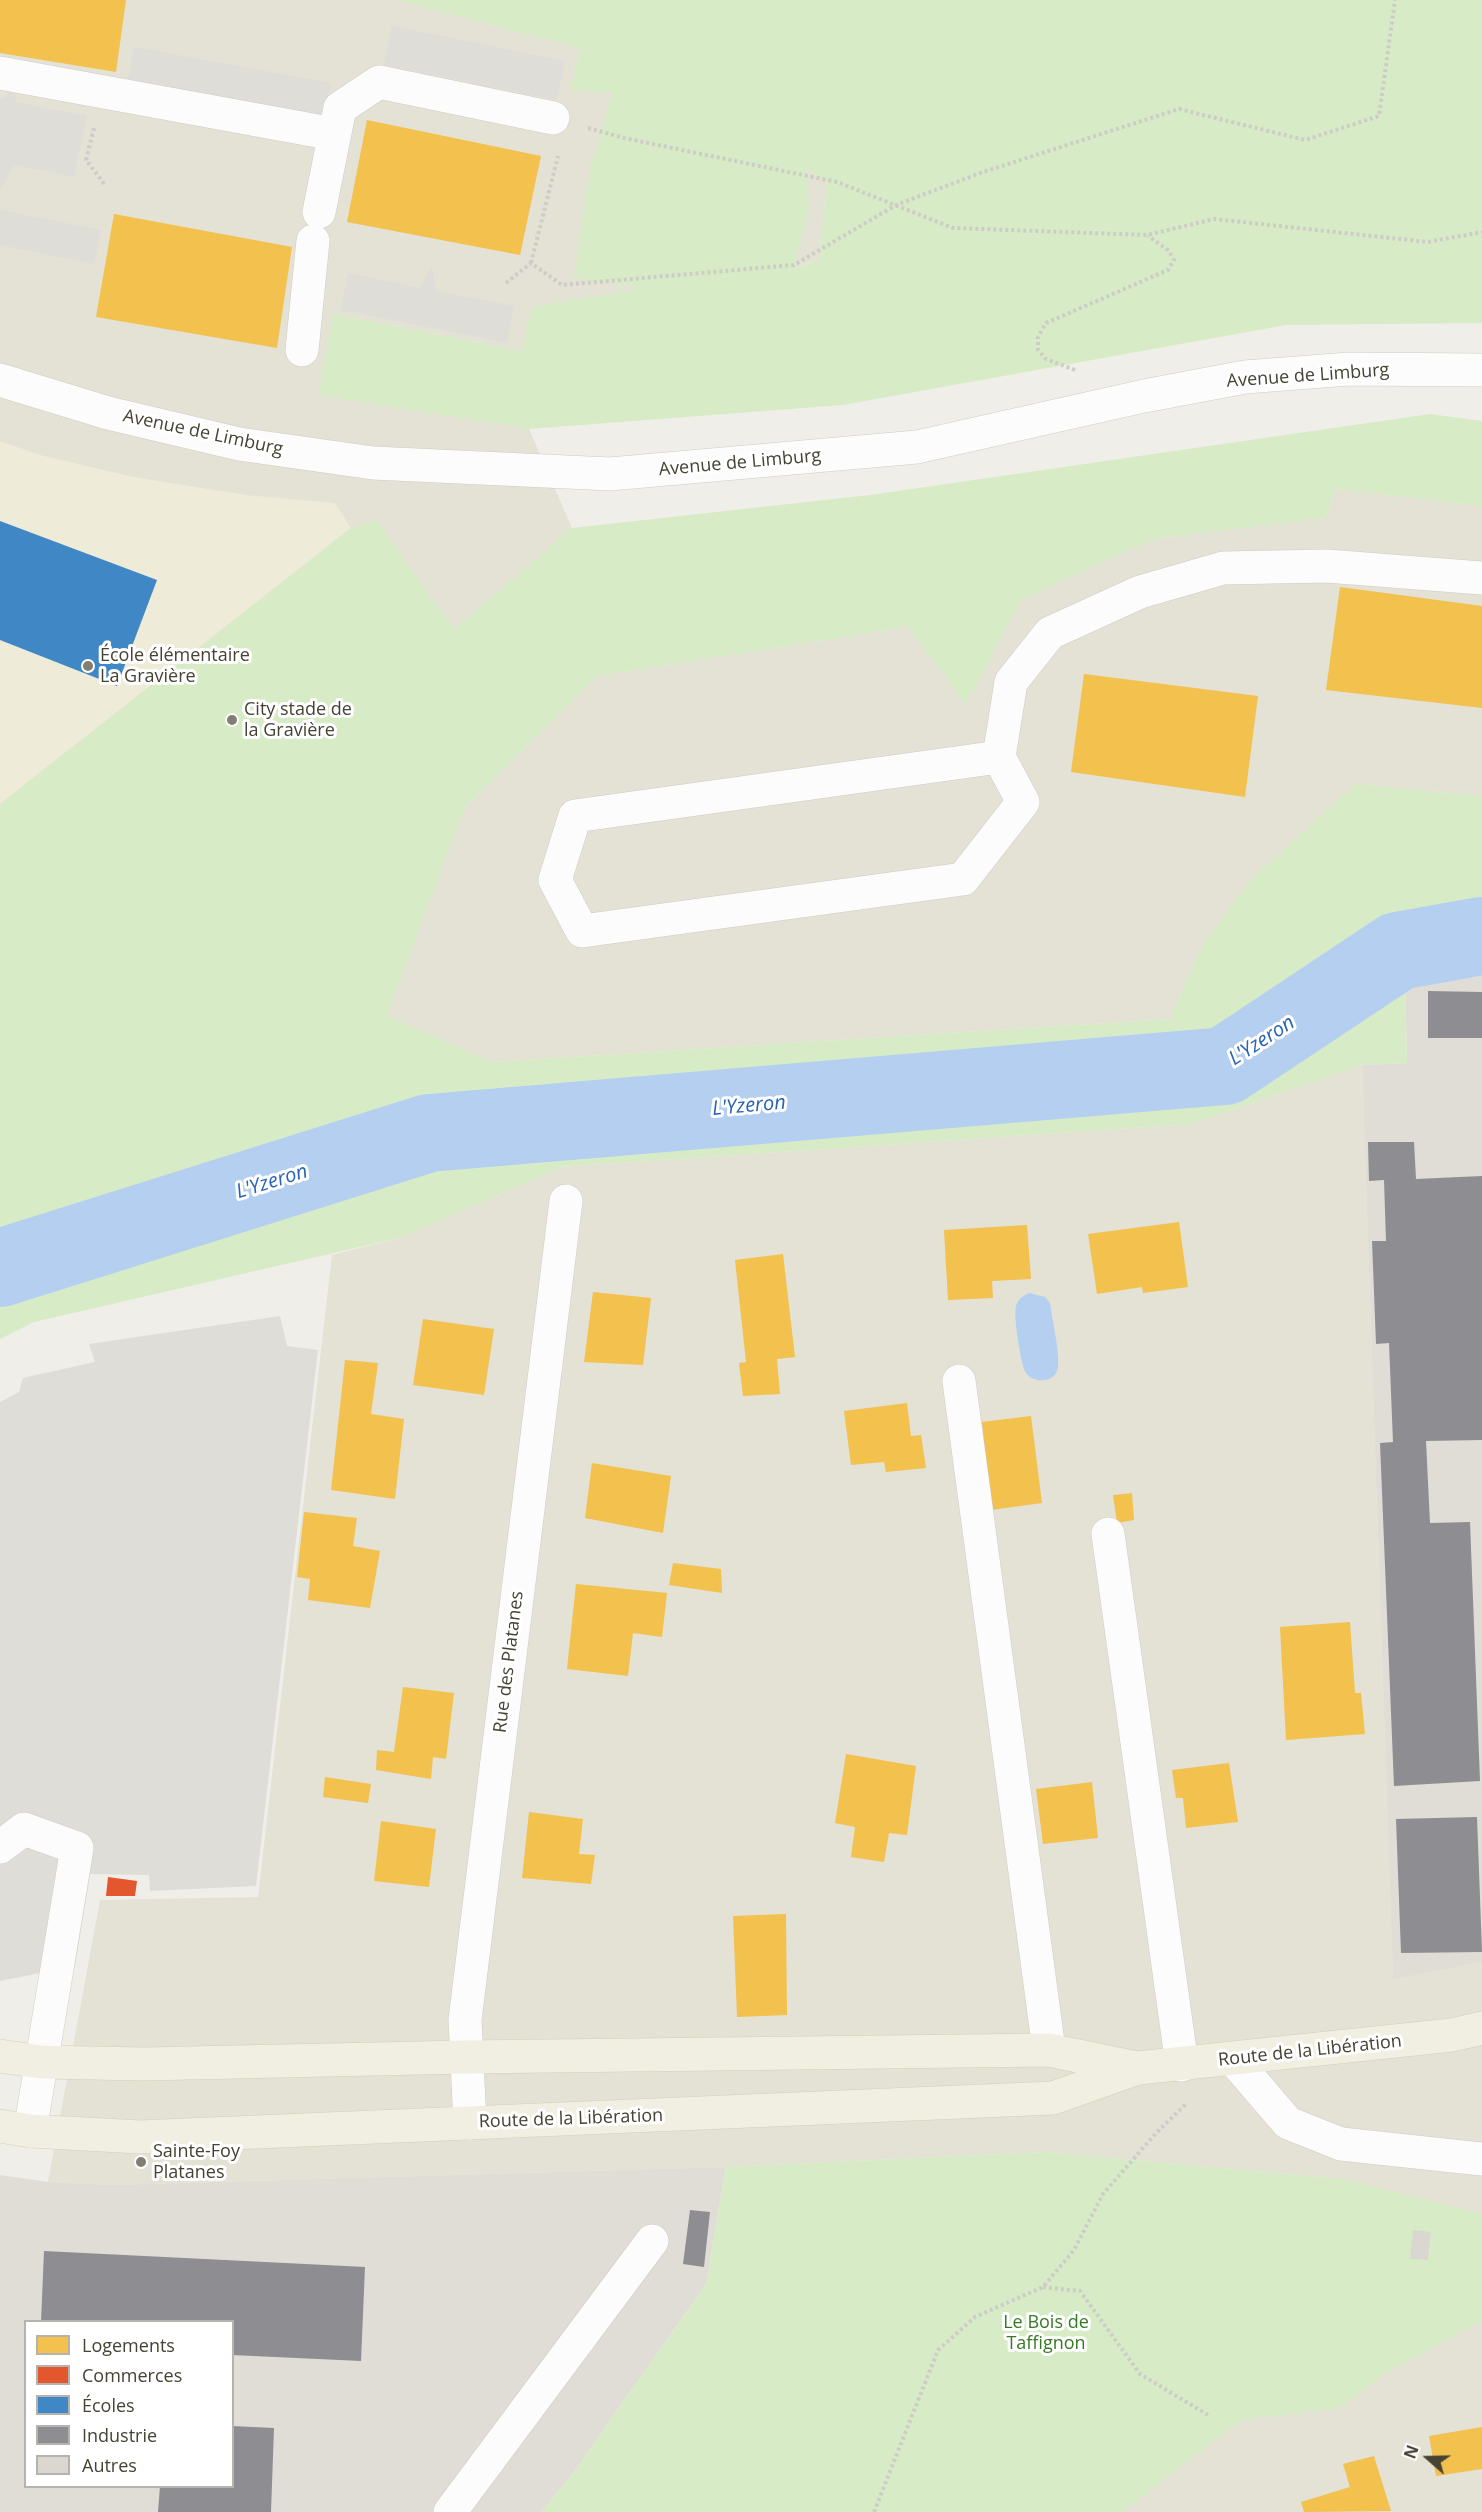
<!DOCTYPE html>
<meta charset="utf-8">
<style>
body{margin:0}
#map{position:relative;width:1482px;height:2512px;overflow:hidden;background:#f0eee8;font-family:"Open Sans",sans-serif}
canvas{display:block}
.legend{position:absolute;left:24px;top:2320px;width:210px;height:168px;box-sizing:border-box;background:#fff;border:2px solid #b5b3ae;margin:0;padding:8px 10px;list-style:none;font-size:18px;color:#464234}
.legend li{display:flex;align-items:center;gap:12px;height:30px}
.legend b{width:30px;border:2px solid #b5b3ae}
.north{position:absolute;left:1398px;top:2428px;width:60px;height:60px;-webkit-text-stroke:4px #fff;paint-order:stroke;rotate:290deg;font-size:16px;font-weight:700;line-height:24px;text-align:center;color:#464234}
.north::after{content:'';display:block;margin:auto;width:21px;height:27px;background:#464234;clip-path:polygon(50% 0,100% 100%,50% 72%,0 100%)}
</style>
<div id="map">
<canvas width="1482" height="2512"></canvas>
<ul class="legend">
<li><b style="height:16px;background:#f2c14e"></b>Logements</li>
<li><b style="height:16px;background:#e4572e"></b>Commerces</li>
<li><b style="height:16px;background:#3f88c5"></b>Écoles</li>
<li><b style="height:16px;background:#8d8d92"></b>Industrie</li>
<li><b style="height:16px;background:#d9d7d0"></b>Autres</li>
</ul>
<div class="north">N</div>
</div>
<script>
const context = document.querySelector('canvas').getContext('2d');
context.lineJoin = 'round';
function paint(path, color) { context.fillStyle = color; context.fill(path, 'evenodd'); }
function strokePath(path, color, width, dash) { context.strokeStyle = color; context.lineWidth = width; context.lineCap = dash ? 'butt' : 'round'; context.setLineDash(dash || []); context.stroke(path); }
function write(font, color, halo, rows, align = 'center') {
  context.font = font + ' "Open Sans",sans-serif'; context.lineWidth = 6; context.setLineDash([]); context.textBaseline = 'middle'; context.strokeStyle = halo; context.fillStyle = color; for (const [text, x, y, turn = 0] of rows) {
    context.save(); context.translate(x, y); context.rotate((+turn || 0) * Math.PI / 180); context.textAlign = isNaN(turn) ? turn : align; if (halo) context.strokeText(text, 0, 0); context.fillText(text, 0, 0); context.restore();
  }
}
const residential = new Path2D(`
 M0 0H396L580 48 570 90 699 97 827 182 819 258 793 270 521 351 333 314 319 395 529 429 572 528 132 905 0 932Z
 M1335 489 1482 506V796L1356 784 1253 877 1202 945 1170 1019 492 1062 386 1016 465 807 597 676 908 627 966 705 1021 600 1153 539 1326 518Z
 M1362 1065 1393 1978 1482 1962V2214L1343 2179 1045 2152 726 2167 112 2185 48 2182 100 1900 258 1897 332 1255 403 1237 561 1167 1191 1124Z
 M1482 2320V2512H1121L1242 2420 1339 2407 1385 2374Z`);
const industrial = new Path2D(`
 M1405 975H1482V1962L1393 1979 1362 1065 1407 1063Z
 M726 2167 706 2284 571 2476 541 2512H0V2175L48 2182 112 2185ZM26 2322H232V2486H26Z`);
const education = new Path2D(`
 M0 441 40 455 134 477 246 495 335 503 351 528 0 804Z`);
const green = new Path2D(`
 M396 0H1482V323L1286 325 843 405 529 429 318 395 333 314 521 351 532 307 642 288 574 278 588 179 612 93 570 90 580 48ZM806 169 827 182 819 258 794 270 809 208Z
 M1430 414 1482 421V506L1335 489 1326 518 1153 539 1021 600 966 705 908 627 597 676 465 807 387 1016 492 1062 1170 1019 1202 945 1253 877 1356 784 1482 796V975H1405L1407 1063 1362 1065 1191 1124 561 1167 403 1237 34 1322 0 1339V804L351 528 376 520 454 629 572 528 870 495Z
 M1045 2152 1343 2179 1482 2214V2320L1385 2374 1339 2408 1242 2420 1121 2512H541L571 2476 706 2284 726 2167Z`);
const parking = new Path2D(`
 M392 26 565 61 557 100 489 86 477 102 470 82 384 65Z
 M134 47 331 83 324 120 127 83Z
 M16 76V102L87 116 74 177 15 165 0 189V98L4 99Z
 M0 210 101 230 94 264 0 245Z
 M432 267 436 291 514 306 507 343 341 310 348 273 420 288Z
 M280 1316 287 1346 318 1350 256 1886 150 1891 149 1875 90 1874 75 1966 0 1981V1402L19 1392 23 1378 95 1362 89 1344Z`);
const water = new Path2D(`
 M1029 1293 1045 1297 1050 1303C1052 1319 1060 1352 1058 1367 1056 1383 1034 1384 1026 1373 1021 1367 1013 1314 1016 1306 1018 1299 1023 1296 1029 1293Z`);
const homes = new Path2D(`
 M0 0H126L116 72 0 53Z
 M367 120 541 156 520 255 347 222Z
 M114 214 292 247 277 348 96 317Z
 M1340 587 1482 606V708L1326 690Z
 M1084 674 1258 696 1245 797 1071 772Z
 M1179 1222 1188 1287 1143 1293 1142 1287 1097 1294 1088 1234Z
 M1027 1225 1031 1279 992 1281 993 1298 948 1300 944 1230Z
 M783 1254 795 1357 777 1359 780 1394 743 1396 739 1363 746 1362 735 1260Z
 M593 1292 651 1298 643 1365 584 1362Z
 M423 1319 494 1329 484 1395 413 1385Z
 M345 1360 378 1363 371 1414 404 1419 395 1499 331 1490Z
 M907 1403 911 1436 921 1435 926 1468 886 1472 884 1462 851 1465 844 1411Z
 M1031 1416 1042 1503 991 1510 982 1422Z
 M592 1463 671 1476 663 1533 585 1518Z
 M1132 1493 1134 1520 1117 1523 1113 1495Z
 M304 1512 357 1518 353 1546 380 1551 370 1608 308 1600 310 1579 297 1577Z
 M673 1563 721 1569 722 1593 669 1585Z
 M576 1584 667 1593 662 1637 633 1633 628 1676 567 1669Z
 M1350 1622 1355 1693H1361L1365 1734 1286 1740 1280 1627Z
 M403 1687 454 1693 446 1759 433 1757 431 1779 376 1770 377 1750 394 1752Z
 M846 1754 916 1766 907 1835 889 1833 884 1862 851 1857 855 1827 835 1823Z
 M1229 1763 1238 1822 1186 1828 1183 1798H1176L1172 1770Z
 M325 1777 371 1784 368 1803 323 1797Z
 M1092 1782 1098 1838 1043 1844 1036 1789Z
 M529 1812 583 1819 579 1854 595 1855 591 1884 522 1878Z
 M381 1821 436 1829 429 1887 374 1881Z
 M786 1914 787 2015 737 2017 733 1916Z
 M1482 2427V2469L1436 2476 1429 2436Z
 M1374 2456 1391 2511 1304 2512 1301 2502 1350 2487 1343 2464Z`);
const shops = new Path2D(`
 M108 1877 137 1881 135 1896H106Z`);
const schools = new Path2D(`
 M0 521 157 580 117 686 0 640Z`);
const industry = new Path2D(`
 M1428 991 1482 992V1038H1428Z
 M1368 1142H1414L1416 1179 1482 1176V1440L1426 1441 1430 1523 1470 1522 1480 1781 1394 1786 1380 1443 1393 1442 1389 1343 1376 1344 1372 1241H1386L1384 1180 1369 1181Z
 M1477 1817 1482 1952 1401 1953 1396 1819Z
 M690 2210 710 2212 704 2267 683 2264Z
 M44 2251 365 2267 361 2361 232 2355V2322H41Z
 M232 2426 274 2428 271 2512H158L160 2486H232Z`);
const river = new Path2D(`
 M0 1268 429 1133 1225 1066 1398 951 1482 936`);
const building = new Path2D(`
 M1413 2230 1431 2232 1428 2260 1410 2259Z`);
const path = new Path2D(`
 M94 128 86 160 105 185
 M588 128 624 138 837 182 953 228 1147 235 1214 219 1428 242 1482 232
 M531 263 558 156
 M506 283 531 263 562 285 794 265 896 205 983 172 1179 109 1305 140 1379 116 1395 0
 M1075 370 1046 359 1038 350V337L1046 323 1168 270 1174 260 1168 250 1148 236
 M1043 2287 1080 2291 1140 2374 1208 2415
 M874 2512 938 2350 975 2317 1043 2287 1074 2250 1103 2194 1156 2133 1187 2103`);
const minor = new Path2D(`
 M0 73 334 134
 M319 212 340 108 379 82 553 118
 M302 350 313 241
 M0 380 108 413 239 444 373 463 610 474 917 447 1144 396 1245 377 1349 369 1482 370
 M999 757 575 816 555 880 582 931 963 879 1023 802 999 757 1011 682 1050 633 1140 592 1223 568 1327 566 1482 578
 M959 1381 1049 2050
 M1108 1534 1182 2065
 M0 1847 24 1829 77 1848 30 2131
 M1233 2059 1288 2123 1341 2144 1482 2159
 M470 2123 465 2020 566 1201
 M450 2512 652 2241`);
const major = new Path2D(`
 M0 2056 41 2062 143 2064 467 2057 1049 2050 1136 2068
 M0 2126 30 2131 140 2137 1053 2098 1138 2068 1452 2035 1482 2028`);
const markers = [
 [88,666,6,"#827e73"],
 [232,720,6,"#827e73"],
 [141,2162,6,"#827e73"]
];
const streetNames = [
 ["Avenue de Limburg",1308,376,-4],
 ["Avenue de Limburg",203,433,12],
 ["Avenue de Limburg",740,463,-5],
 ["Rue des Platanes",509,1662,-83],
 ["Route de la Libération",1310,2051,-6],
 ["Route de la Libération",571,2119,-2]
];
const poiNames = [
 ["École élémentaire",100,656],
 ["La Gravière",100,677],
 ["City stade de",244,710],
 ["la Gravière",244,731],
 ["Sainte-Foy",153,2152],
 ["Platanes",153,2173]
];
const parkNames = [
 ["Le Bois de",1046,2323],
 ["Taffignon",1046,2344]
];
const waterNames = [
 ["L'Yzeron",1262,1041,-33],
 ["L'Yzeron",749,1106,-5],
 ["L'Yzeron",272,1182,-17]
];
paint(residential, '#e4e1d5');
paint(industrial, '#e0ddd6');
paint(education, '#eeebd9');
paint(green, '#d7ecc6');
paint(parking, '#dfddd8');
paint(water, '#b5cff0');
paint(homes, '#f2c14e');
paint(shops, '#e4572e');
paint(schools, '#3f88c5');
paint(industry, '#8d8d92');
strokePath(river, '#b5cff0', 78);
paint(building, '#d9d7d0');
strokePath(minor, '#ceccc5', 34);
strokePath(major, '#d3cfb4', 34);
strokePath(path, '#ceccc6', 4, [3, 3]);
strokePath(minor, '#fdfcfc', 33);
strokePath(major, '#f1efe2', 33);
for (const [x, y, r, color] of markers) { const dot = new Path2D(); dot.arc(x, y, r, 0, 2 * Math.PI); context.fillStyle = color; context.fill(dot); strokePath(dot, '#fff', 2); }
write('18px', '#464234', '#fff', streetNames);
write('18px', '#464234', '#fff', poiNames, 'left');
write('18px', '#377a24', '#fff', parkNames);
write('italic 20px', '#2763b7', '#fff', waterNames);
</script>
